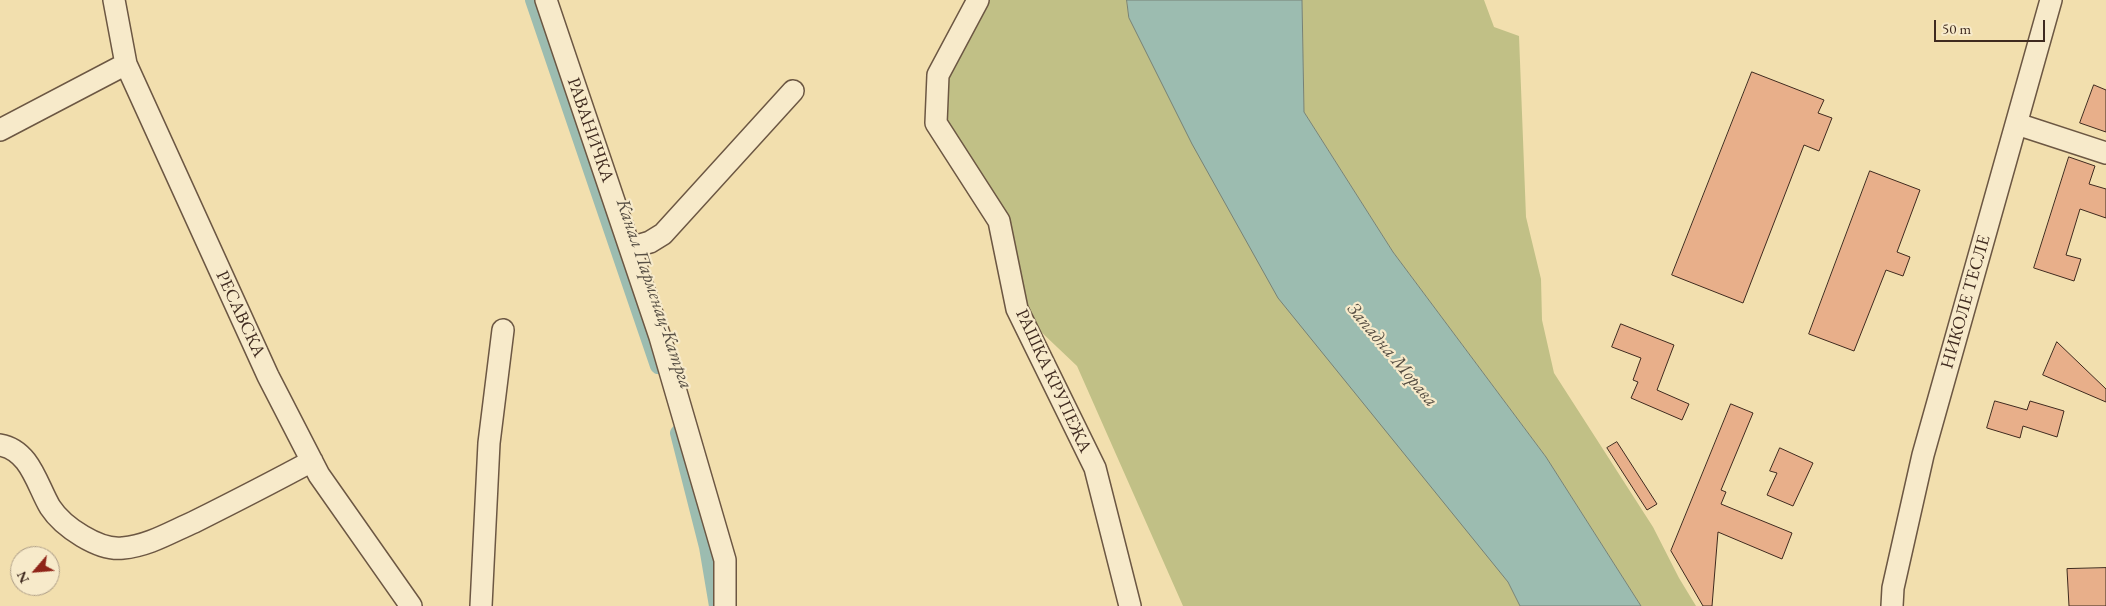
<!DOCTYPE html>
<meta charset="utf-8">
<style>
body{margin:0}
#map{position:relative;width:2106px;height:606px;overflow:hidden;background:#f2dfae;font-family:"EB Garamond",serif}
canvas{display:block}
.north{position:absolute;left:10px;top:546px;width:50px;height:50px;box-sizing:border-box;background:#f7eaca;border:1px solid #ad9d86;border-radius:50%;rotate:243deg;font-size:14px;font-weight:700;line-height:20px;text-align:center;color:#3f2a1f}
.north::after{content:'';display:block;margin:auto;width:18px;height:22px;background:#8f2418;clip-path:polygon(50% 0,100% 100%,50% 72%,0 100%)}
.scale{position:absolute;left:1934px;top:20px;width:111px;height:22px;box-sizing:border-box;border:2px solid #3f2a1f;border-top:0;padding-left:6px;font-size:15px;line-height:18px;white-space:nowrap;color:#3f2a1f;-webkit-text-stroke:4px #f7eaca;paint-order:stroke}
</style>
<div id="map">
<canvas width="2106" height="606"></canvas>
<div class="north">N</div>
<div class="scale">50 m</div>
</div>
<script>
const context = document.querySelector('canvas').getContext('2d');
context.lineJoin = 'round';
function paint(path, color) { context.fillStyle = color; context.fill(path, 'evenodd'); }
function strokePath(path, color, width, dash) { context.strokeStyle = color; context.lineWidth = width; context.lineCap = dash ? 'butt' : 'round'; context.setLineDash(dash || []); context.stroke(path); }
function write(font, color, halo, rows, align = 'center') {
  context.font = font + ' "EB Garamond",serif'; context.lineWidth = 4.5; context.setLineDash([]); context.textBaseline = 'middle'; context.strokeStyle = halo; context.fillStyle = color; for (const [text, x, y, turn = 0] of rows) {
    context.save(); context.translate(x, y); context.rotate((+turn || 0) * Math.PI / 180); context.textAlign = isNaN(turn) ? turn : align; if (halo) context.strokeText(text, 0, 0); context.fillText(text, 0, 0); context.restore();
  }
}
const green = new Path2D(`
 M978 0H1127L1129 18 1508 582 1520 606H1183L1077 366 1017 309 999 221 936 123 938 75Z
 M1302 0H1484L1494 27 1519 36 1526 217 1541 279 1542 320 1554 373 1653 527 1679 578 1696 606H1641L1546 457 1393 252 1304 112Z`);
const water = new Path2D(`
 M1127 0H1302L1304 112 1393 252 1546 457 1641 606H1520L1508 582 1278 298 1192 144 1129 18Z`);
const canal = new Path2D(`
 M533 0 658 366
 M678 433 707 547 717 606`);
const building = new Path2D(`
 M1752 72 1824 100 1818 113 1832 118 1819 151 1804 145 1743 303 1672 275Z
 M2094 85 2106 90V132L2080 123Z
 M2069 157 2095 166 2089 184 2106 189V218L2080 209 2066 255 2081 259 2074 281 2034 268Z
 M1870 171 1920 190 1897 252 1910 257 1903 276 1886 270 1854 351 1809 334Z
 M1621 324 1674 345 1657 390 1689 404 1682 420 1631 398 1638 382 1633 380 1641 358 1612 347Z
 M2057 342 2106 389V402L2043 375Z
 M1995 401 2027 410 2030 401 2064 411 2057 437 2023 426 2020 438 1987 428Z
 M1731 404 1753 413 1721 490 1726 492 1721 504 1792 533 1782 559 1718 532 1712 606H1703L1671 551Z
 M1617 442 1657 504 1647 510 1607 448Z
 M1780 448 1813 463 1793 506 1767 495 1777 473 1770 471Z
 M2106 568V606H2069L2067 569Z`);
const minor = new Path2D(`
 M114 0 126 64 268 376 319 475 411 606
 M546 0 660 337 725 560V606
 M978 0 938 75 936 123 999 221 1017 309 1095 468 1130 606
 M2017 124 2106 153
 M0 130 126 64
 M630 248 650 242 663 234 793 91
 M0 445C30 450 37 485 50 507 63 527 99 551 123 548 148 546 171 532 194 522 234 502 273 482 312 461
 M481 606 489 443 503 330
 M1892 606 1893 588 1923 455 2051 0`);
const streetNames = [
 ["РАВАНИЧКА",590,130,71],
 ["НИКОЛЕ ТЕСЛЕ",1966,302,-74],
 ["РЕСАВСКА",240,314,65],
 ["РАШКА КРУПЕЖА",1053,381,65]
];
const waterNames = [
 ["Канал Парменац-Катрга",654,294,71],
 ["Западна Морава",1392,355,50]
];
paint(green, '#c1c086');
paint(water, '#9cbcb0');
strokePath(water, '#778276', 1);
strokePath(canal, '#9cbcb0', 16);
paint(building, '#e8af8a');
strokePath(building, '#3f2a1f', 1);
strokePath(minor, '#6c5743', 24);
strokePath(minor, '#f7eaca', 21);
write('18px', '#3f2a1f', '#f7eaca', streetNames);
write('italic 19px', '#564e43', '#f7eaca', waterNames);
</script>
